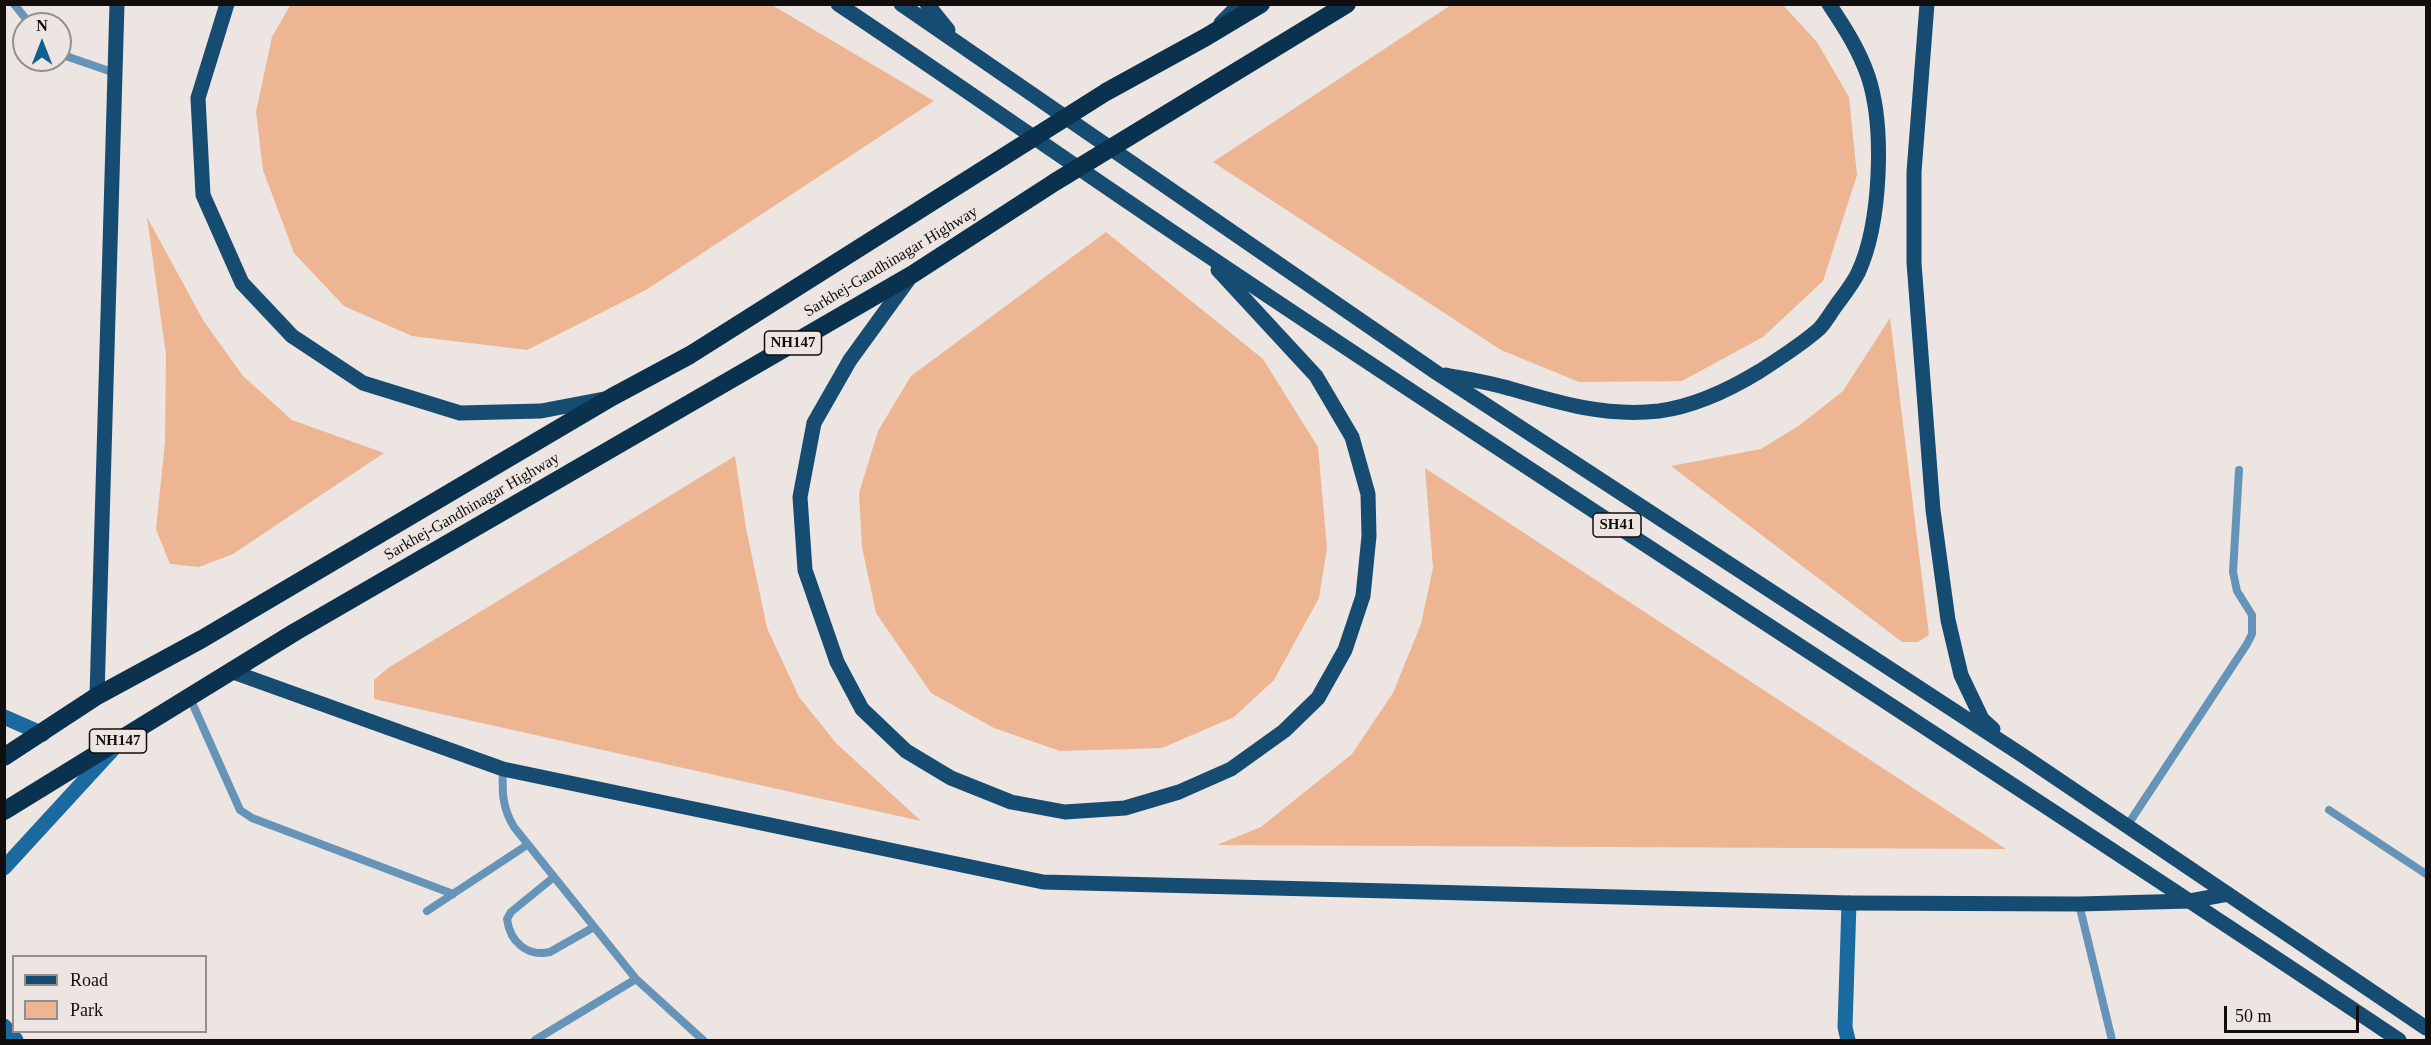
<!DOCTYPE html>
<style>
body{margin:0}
#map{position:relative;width:2431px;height:1045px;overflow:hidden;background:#ece5e1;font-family:Georgia,serif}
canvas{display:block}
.frame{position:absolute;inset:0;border:6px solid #110e0d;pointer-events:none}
.legend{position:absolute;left:12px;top:955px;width:195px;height:78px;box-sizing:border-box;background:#ece5e1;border:2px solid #948f8c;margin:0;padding:8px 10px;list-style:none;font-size:18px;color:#110e0d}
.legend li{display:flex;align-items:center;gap:12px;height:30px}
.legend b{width:30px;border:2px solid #948f8c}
.north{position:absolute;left:12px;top:12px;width:60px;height:60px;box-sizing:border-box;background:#ece5e1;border:2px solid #948f8c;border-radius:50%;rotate:0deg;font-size:16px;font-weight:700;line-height:24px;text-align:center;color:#110e0d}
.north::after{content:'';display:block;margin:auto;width:21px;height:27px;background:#0f5e90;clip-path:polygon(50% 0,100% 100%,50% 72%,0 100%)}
.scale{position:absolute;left:2224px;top:1006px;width:135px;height:27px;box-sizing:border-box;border:3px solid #110e0d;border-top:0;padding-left:8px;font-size:18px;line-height:21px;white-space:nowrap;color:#110e0d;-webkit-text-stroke:4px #ece5e1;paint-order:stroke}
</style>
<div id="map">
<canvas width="2431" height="1045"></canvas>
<div class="frame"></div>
<ul class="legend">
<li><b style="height:8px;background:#164c72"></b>Road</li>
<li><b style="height:16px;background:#edb592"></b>Park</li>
</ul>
<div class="north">N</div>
<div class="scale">50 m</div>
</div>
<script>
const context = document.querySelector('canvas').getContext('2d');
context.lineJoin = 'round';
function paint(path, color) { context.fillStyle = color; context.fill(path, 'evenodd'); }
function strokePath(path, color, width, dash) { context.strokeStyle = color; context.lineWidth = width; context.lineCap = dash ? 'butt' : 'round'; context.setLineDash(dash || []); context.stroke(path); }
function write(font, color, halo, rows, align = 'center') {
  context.font = font + ' Georgia,serif'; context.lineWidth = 4.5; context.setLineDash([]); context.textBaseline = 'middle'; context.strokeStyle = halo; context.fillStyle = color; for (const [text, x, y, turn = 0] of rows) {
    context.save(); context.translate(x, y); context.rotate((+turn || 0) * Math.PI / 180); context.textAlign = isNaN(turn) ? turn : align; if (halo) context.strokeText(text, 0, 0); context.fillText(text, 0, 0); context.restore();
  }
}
const green = new Path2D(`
 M291 4 772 5 934 101 646 290 527 350 412 336 344 306 294 253 263 170 256 112 272 37Z
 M1782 4 1817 42 1849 97 1857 175 1823 281 1763 337 1682 381 1579 382 1501 350 1213 162 1451 5Z
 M147 217 203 320 243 376 292 420 384 453 233 554 199 567 170 564 156 529 165 442 166 355Z
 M1106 232 1263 359 1318 447 1327 548 1319 598 1274 680 1234 717 1162 748 1060 751 994 728 931 693 876 613 862 547 859 493 878 431 911 376Z
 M1890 318 1929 635 1918 642H1902L1671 466 1761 449 1800 425 1843 391Z
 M735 456 746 528 767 628 799 697 836 743 921 821 374 699V680L388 668Z
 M1425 468 2006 849 1217 845 1261 827 1352 754 1393 693 1421 624 1433 568Z`);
const lane = new Path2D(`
 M14 4 30 24
 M60 54 115 73
 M190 698 240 810 252 818 453 894
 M503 769C502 792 502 807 514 827L636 979 703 1040
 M2329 810 2426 874
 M2127 826 2247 644 2252 634V615L2237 591 2233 572 2239 470
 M554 877 511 912 507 919C510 942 527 957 550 952L594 927
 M2079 904 2112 1040
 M427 911 527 845
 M535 1040 636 979`);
const secondary = new Path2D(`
 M4 717 43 734
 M4 868 116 746
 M4 1026 16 1040
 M1848 1040 1845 1027 1849 903`);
const primary = new Path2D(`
 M227 4 198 98 203 195 242 283 292 336 363 383 460 413 541 411 604 399
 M838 4C961 86 1081 171 1204 253 1600 519 2003 775 2399 1040
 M901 4 1437 373 2022 755 2426 1028
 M927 4 948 30
 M1927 4 1914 172V263L1933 510 1948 620 1961 675 1982 719 1993 729
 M1221 23 1240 4
 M911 276 850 360 814 423 800 497 805 570 837 662 862 709 906 751 951 778 1011 802 1065 812 1125 808 1179 792 1231 769 1284 731 1318 698 1345 650 1363 596 1369 536 1368 494 1352 437 1316 376 1218 270
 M1446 375C1466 379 1488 382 1508 388 1559 403 1605 417 1659 411 1696 406 1729 390 1760 371 1780 358 1801 345 1819 329 1825 323 1830 314 1835 307 1843 296 1852 285 1858 273 1881 224 1885 127 1868 76 1859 50 1845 28 1829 4
 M233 672 503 769 1043 882 1849 903 2079 904 2190 901 2228 894
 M97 696 117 4`);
const highway = new Path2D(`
 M4 757 97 696 202 639 612 397 690 355 1106 92 1206 37 1261 4
 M4 811 295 632 913 274 1055 182 1347 4`);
const shields = [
 [793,343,57],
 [1617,525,48],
 [118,741,57]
];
const shieldNames = [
 ["NH147",793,343],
 ["SH41",1617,525],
 ["NH147",118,741]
];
const streetNames = [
 ["Sarkhej-Gandhinagar Highway",891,262,-31],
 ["Sarkhej-Gandhinagar Highway",472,507,-30]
];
paint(green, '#edb592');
strokePath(lane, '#6694b9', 8);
strokePath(secondary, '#1a6aa0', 15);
strokePath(primary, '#164c72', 15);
strokePath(highway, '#0a324e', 18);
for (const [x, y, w] of shields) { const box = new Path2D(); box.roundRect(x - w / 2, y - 12, w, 24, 4.5); context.fillStyle = '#ece5e1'; context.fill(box); strokePath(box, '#110e0d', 1.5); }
write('bold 15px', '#110e0d', null, shieldNames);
write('16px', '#110e0d', '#ece5e1', streetNames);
</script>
